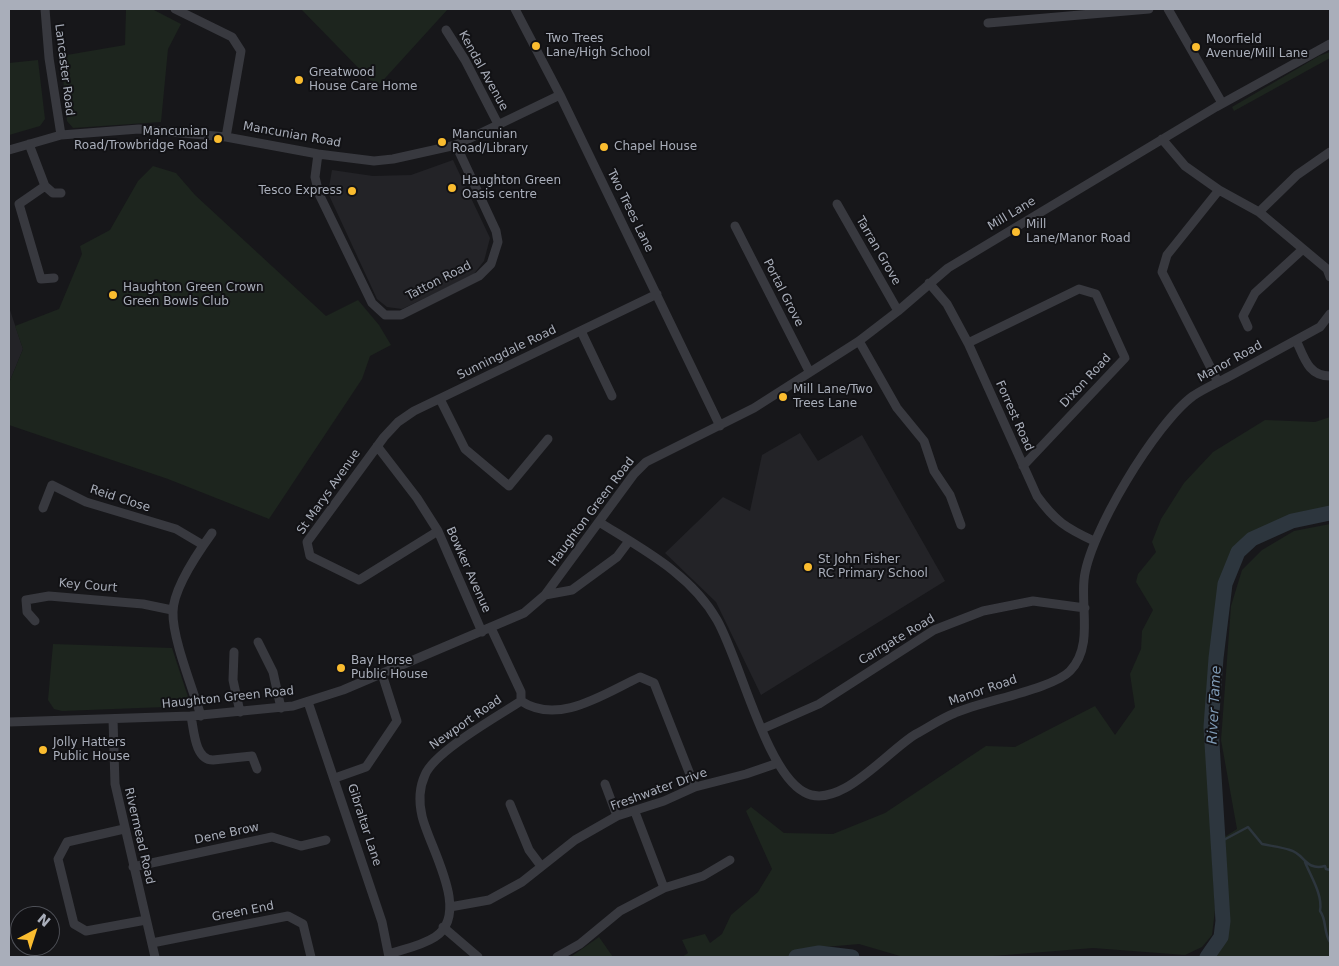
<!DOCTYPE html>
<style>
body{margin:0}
#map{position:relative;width:1339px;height:966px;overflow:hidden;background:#17171a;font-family:"DejaVu Sans",sans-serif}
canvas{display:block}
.frame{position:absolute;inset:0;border:10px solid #a9aeba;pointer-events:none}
.north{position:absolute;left:10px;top:906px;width:50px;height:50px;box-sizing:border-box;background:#121215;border:1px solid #4e5057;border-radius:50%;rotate:40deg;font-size:14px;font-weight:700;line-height:20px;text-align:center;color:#a9aeba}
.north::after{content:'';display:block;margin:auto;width:18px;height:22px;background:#fabc2f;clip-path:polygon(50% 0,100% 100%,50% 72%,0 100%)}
</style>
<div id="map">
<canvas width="1339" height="966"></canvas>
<div class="frame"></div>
<div class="north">N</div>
</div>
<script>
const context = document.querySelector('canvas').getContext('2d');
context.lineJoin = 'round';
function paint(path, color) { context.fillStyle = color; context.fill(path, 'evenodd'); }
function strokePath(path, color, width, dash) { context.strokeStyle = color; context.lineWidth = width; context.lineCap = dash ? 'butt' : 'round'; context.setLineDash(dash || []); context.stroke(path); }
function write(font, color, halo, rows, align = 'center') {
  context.font = font + ' "DejaVu Sans",sans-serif'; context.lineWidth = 4; context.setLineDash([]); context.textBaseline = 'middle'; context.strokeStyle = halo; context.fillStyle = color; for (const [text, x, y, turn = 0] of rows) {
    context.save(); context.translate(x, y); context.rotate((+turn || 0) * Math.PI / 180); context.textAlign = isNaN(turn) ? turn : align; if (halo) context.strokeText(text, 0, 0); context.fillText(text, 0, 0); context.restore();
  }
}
const built = new Path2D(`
 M453 160 490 238 484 261 473 275 402 309 387 307 377 299 328 193 332 170 373 176 411 175Z
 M9 307 23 349 9 383Z
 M800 433 818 461 862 435 945 581 761 695 716 602 665 553 723 497 750 511 762 455Z`);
const green = new Path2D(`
 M126 9H152L181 24 168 49 161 122 73 128 67 121 61 56 125 45Z
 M301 9H448L377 87Z
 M1330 52V58L1234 111 1232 107 1319 56Z
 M38 60 45 119 40 126 9 135V63Z
 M153 166 176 173 195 195 326 316 358 300 379 325 391 345 370 356 362 379 269 519 168 479 9 425V383L23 349 15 326 59 309 82 254 80 246 110 230 138 181Z
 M1330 417V513C1304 517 1261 527 1242 547 1213 578 1210 722 1213 765L1207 764 1215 910 1212 935 1202 947 1185 955 1093 948 981 957 900 956 859 944 801 949V955L796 957H682L688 953 682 940 705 934 710 943 722 934 731 915 758 892 772 869 746 811 751 807 784 833 833 834 885 813 986 746 1015 747 1095 706 1115 735 1135 707 1130 674 1141 649 1142 631 1153 610 1136 582 1138 574 1156 552 1152 542 1161 519 1184 483 1213 452 1265 420 1315 422Z
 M1330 524V957H1207L1221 937 1223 921 1218 841 1237 829 1221 740 1231 606 1242 570 1262 550 1294 531Z
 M53 644 172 648 191 706 62 711 54 709 48 700Z
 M599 937 613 957H573L572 956Z
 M819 953 852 957H812L810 954Z`);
const stream = new Path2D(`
 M1218 843 1248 827 1262 844C1271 846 1281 847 1290 850 1305 854 1305 871 1325 866L1326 869 1330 870
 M1305 862C1311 877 1323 895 1320 911 1327 920 1323 931 1330 942`);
const river = new Path2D(`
 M796 957 819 953 852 957
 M1207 957 1221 937 1223 921 1211 727 1216 658 1225 584 1238 552 1252 539 1292 521 1330 513`);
const minor = new Path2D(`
 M45 9 49 58 61 135
 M175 9 232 37 241 51 226 137
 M515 9 560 95 720 426
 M1168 9 1222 103
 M988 23 1149 9
 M446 30 465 60 498 124
 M1162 139 1185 166 1219 190 1259 212 1327 269 1330 277
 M29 144 45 186 53 193H61
 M9 150 61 135 139 129 226 137 318 154 374 161 393 159 456 145 560 95
 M318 154 315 177 319 194 372 303 385 315H401L479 276 491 264 498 242 496 231 456 145
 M45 186 19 204 41 279 54 278
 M837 204 898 311
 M1259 212 1297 175 1330 152
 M735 226 809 371
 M929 283 947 304 968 343 1037 496C1055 521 1066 528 1094 541
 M1248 327 1243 316 1255 293 1303 249
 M581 331 612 396
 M1296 340C1304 357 1308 376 1330 376
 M859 341 897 408 924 441 934 471 950 495 961 525
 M968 343 1079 289 1096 294 1125 358 1023 466
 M1218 382 1162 272 1167 255 1219 190
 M440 399 465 449 509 486 548 439
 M377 446 417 498 438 531 482 632
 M43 508 52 485 86 502 176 529 203 545
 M599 522C642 549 691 574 717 620 740 660 766 772 804 792 839 812 887 751 916 734 929 727 942 718 955 713 982 701 1053 689 1070 671 1093 647 1081 610 1084 580 1088 535 1156 423 1193 396 1205 388 1219 382 1232 375 1261 359 1291 343 1320 327L1330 314
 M438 531 359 580 310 556 307 542 384 437 398 422 414 411 657 294
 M545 595 572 590 617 557 629 541
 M35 621 27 612 26 600 49 596 143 604 172 610
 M258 642 273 672 281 708
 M234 652 233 680 240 712
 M521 701C559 726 605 693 640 677L654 683 695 787
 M308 702 382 922 389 957
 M191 716C194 731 195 760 213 760L252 756 257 769
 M201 716C193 689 172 638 173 612 173 589 199 551 212 533
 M113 719 115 784 155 957
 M9 722 191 716 293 706 343 690 524 613 545 595 634 474 646 462 754 408 859 341 898 311 948 268 1216 107 1330 44
 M762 729 819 704 934 630 983 611 1033 601 1085 608
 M335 778 366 767 397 721 382 674
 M605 784 617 816
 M510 804 529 850 541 866
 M635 812 664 888
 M124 829 67 842 58 859 74 924 86 931 146 920
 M133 867 272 837 301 846 326 840
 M450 907 489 900 522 882 575 840 617 816 664 801 695 787 746 774 778 763
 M443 927 478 957
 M152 943 288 916 303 924 311 957
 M389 954C404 949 421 946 435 937 472 913 429 847 422 816 419 803 419 788 425 775 434 752 498 716 521 701V692L491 628
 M557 957 580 944 620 911 664 888 703 876 730 860`);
const markers = [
 [536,46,5,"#fabc2f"],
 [1196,47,5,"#fabc2f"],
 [299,80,5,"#fabc2f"],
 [218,139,5,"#fabc2f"],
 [442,142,5,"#fabc2f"],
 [604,147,5,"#fabc2f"],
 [452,188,5,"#fabc2f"],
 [352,191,5,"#fabc2f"],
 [1016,232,5,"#fabc2f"],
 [113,295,5,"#fabc2f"],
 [783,397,5,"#fabc2f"],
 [808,567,5,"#fabc2f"],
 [341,668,5,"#fabc2f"],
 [43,750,5,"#fabc2f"]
];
const poiNames = [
 ["Two Trees",546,39],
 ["Lane/High School",546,53],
 ["Moorfield",1206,40],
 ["Avenue/Mill Lane",1206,54],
 ["Greatwood",309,73],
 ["House Care Home",309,87],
 ["Mancunian",208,132,"right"],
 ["Road/Trowbridge Road",208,146,"right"],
 ["Mancunian",452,135],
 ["Road/Library",452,149],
 ["Chapel House",614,147],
 ["Haughton Green",462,181],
 ["Oasis centre",462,195],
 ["Tesco Express",342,191,"right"],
 ["Mill",1026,225],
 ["Lane/Manor Road",1026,239],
 ["Haughton Green Crown",123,288],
 ["Green Bowls Club",123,302],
 ["Mill Lane/Two",793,390],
 ["Trees Lane",793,404],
 ["St John Fisher",818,560],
 ["RC Primary School",818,574],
 ["Bay Horse",351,661],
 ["Public House",351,675],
 ["Jolly Hatters",53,743],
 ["Public House",53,757]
];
const streetNames = [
 ["Lancaster Road",64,70,83],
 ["Kendal Avenue",483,71,61],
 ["Mancunian Road",292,135,10],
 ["Two Trees Lane",630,211,64],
 ["Mill Lane",1012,214,-31],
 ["Tarran Grove",878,251,60],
 ["Tatton Road",439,281,-27],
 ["Portal Grove",783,293,63],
 ["Sunningdale Road",507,353,-26],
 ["Manor Road",1230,362,-29],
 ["Dixon Road",1086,381,-47],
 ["Forrest Road",1014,416,66],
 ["St Marys Avenue",329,492,-55],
 ["Reid Close",120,499,18],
 ["Haughton Green Road",592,512,-53],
 ["Bowker Avenue",468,570,66],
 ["Key Court",88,586,5],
 ["Carrgate Road",897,640,-31],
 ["Manor Road",983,691,-19],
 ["Haughton Green Road",228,698,-6],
 ["Newport Road",466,723,-35],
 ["Freshwater Drive",659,790,-20],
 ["Gibraltar Lane",364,825,72],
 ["Dene Brow",227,834,-12],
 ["Rivermead Road",139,836,77],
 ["Green End",243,912,-11]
];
const waterNames = [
 ["River Tame",1215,705,-87]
];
paint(built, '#232327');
paint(green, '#1d251e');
strokePath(stream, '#2d363e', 2.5);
strokePath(river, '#2d363e', 15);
strokePath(minor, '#38393f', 9);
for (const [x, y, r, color] of markers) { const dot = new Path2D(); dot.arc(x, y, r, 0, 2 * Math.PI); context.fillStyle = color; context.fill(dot); strokePath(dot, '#121215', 2); }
write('12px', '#a9aeba', '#121215', poiNames, 'left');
write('12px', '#a9aeba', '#121215', streetNames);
write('italic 14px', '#7f9bb6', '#121215', waterNames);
</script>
